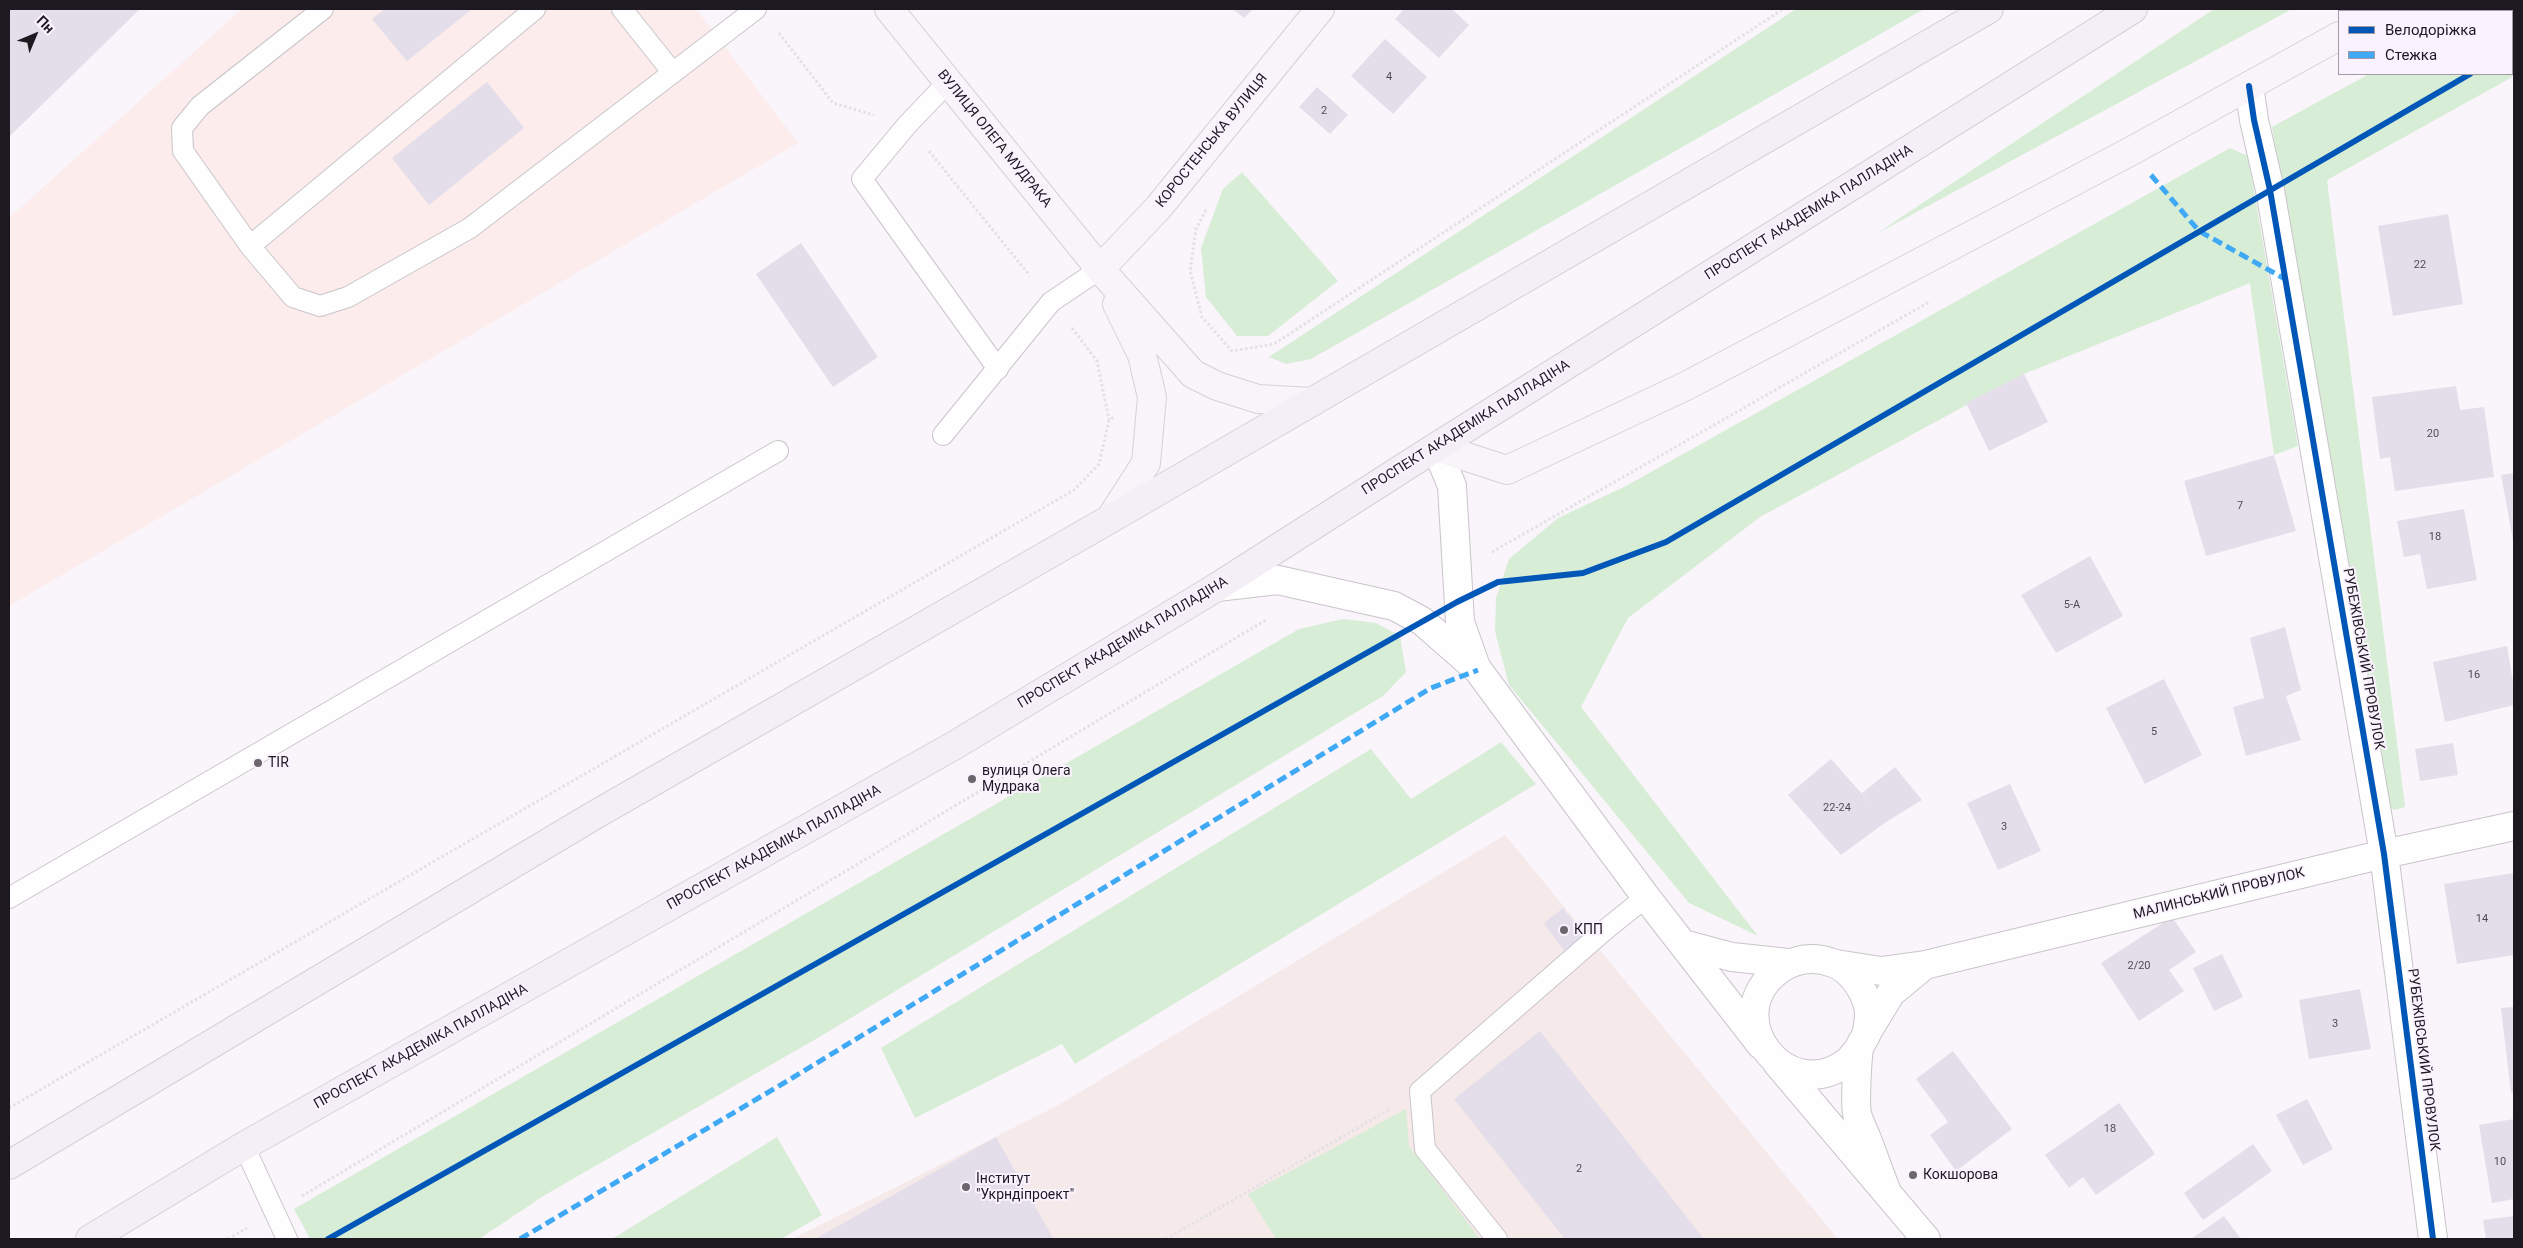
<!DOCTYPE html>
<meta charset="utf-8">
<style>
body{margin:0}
#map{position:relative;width:2523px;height:1248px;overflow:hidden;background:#f9f5fb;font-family:Roboto,sans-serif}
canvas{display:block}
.frame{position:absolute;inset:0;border:10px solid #1e1920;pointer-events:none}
.legend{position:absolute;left:2338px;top:10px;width:175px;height:65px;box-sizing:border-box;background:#faf2fe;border:1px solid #a29ba5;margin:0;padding:6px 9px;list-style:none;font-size:15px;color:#1e1920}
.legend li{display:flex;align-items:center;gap:10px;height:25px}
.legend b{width:25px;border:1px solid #a29ba5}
.north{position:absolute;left:10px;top:10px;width:50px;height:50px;-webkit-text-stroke:4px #faf2fe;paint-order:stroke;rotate:45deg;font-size:14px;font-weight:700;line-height:20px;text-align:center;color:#1e1920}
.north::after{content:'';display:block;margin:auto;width:18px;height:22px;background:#1e1920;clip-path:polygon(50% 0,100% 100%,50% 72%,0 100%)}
</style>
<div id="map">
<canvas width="2523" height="1248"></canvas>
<div class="frame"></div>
<ul class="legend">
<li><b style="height:6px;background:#0057b8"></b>Велодоріжка</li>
<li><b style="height:6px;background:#3fa9f5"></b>Стежка</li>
</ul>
<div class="north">Пн</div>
</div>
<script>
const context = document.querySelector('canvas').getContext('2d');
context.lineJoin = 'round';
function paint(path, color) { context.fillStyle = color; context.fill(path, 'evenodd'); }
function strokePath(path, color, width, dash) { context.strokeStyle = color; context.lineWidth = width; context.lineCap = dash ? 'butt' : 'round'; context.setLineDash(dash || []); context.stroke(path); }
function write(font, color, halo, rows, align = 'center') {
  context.font = font + ' Roboto,sans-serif'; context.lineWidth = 4; context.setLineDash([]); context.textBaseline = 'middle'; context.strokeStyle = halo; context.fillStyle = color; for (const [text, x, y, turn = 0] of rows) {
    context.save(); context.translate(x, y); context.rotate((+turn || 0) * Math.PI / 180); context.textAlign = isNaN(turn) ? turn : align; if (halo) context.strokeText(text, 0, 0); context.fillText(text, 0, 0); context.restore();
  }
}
const commercial = new Path2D(`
 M1505 835 1838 1239H792L1057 1106Z`);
const industrial = new Path2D(`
 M242 9H696L798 143 9 606V218Z`);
const green = new Path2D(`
 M1796 9H1924L1311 359 1286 364 1269 357Z
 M2214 9H2292L1876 234Z
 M2488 9H2514V76L2327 180 2405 807 2394 810 2386 804 2272 127 2369 74H2512V11H2484Z
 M2230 148 2248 156 2298 446 2274 455 2250 283 2024 374 1760 517 1628 618 1581 707 1758 936 1689 903 1509 685 1495 631 1496 598 1509 559 1558 518 1626 486Z
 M1242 172 1338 281 1268 336H1237L1206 297 1201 248 1223 189Z
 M1343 619 1376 623 1400 636 1406 672 1383 696 821 1036 545 1195 479 1239H310L294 1209 1299 629Z
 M1501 742 1536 784 1075 1064 1062 1044 915 1118 881 1048 1371 749 1411 799Z
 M1406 1109 1409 1146 1480 1239H1276L1248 1194Z
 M777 1137 822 1215 781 1239H612Z`);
const building = new Path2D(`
 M9 9H140L9 137Z
 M385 9H472L407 61 372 19Z
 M1233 9H1253L1244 18Z
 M1404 9H1452L1469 25 1439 58 1395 19Z
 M1385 39 1427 77 1393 114 1351 76Z
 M487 82 524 128 429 205 392 158Z
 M1317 87 1348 115 1330 134 1299 107Z
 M2448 214 2463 304 2393 316 2378 226Z
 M801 243 878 357 833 387 756 274Z
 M2024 374 2048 422 1989 451 1966 403Z
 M2456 386 2460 410 2484 407 2494 477 2395 491 2390 457 2380 459 2372 397Z
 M2274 455 2296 531 2206 556 2184 481Z
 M2514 473V540H2513L2501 475Z
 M2464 509 2477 580 2427 589 2420 554 2404 557 2397 521Z
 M2090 556 2123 616 2056 653 2021 595Z
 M2285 627 2301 690 2286 696 2301 740 2246 756 2233 707 2264 698 2250 638Z
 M2507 646 2514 688V705L2445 722 2433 662Z
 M2164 679 2202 755 2145 784 2106 708Z
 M2453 743 2458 775 2420 781 2415 749Z
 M1831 759 1871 804 1862 793 1895 767 1922 800 1886 822 1841 855 1788 795Z
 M2010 784 2041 851 1998 870 1967 803Z
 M2514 873V955L2457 964 2444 884Z
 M1563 908 1585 937 1565 952 1544 923Z
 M2172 917 2196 952 2169 970 2184 991 2139 1021 2101 963Z
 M2222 954 2243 997 2214 1011 2193 968Z
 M2360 989 2371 1049 2309 1059 2299 1000Z
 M2514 1007V1092L2511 1093 2501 1008Z
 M1540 1031 1704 1239H1565L1454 1099Z
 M1953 1051 2012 1129 1956 1171 1930 1135 1948 1122 1916 1079Z
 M2307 1099 2333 1149 2303 1165 2276 1115Z
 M2119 1103 2155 1154 2096 1195 2083 1177 2069 1188 2045 1155Z
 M2514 1119V1199L2492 1203 2479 1125Z
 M996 1137 1053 1238 815 1239Z
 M2253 1144 2272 1171 2203 1220 2184 1193Z
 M2224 1216 2241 1239H2191Z
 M2514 1216V1239H2486L2483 1220Z`);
const path = new Path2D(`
 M2453 11 2458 9
 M779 33 833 103 874 115
 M929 151 1030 276
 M1206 210 1196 229 1190 271 1202 317 1232 351 1274 344 1783 9
 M1072 328 1097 361 1109 420
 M1492 552 1929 302
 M9 1108 1074 490 1099 464 1109 420 1114 417
 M302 1196 1266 620
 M228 1239 247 1228
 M1166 1239 1390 1109`);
const lane = new Path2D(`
 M323 9 200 106 182 128 183 151 250 246 293 297 320 306 348 297 470 228 756 9
 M622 9 673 73
 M948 82 907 125 862 179 998 369
 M250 246 535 9
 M943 435 1051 302 1100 269
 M9 898 778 451
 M244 1146 287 1239
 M1497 1239 1425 1149 1420 1091 1605 930 1646 897`);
const street = new Path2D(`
 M2249 86 2254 120 2270 190 2384 854 2433 1239
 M1836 964 1881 971 1925 965 2384 854 2514 826
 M1866 1034 1891 993 1925 965`);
const secondary = new Path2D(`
 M1436 447 1452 486 1460 622 1476 667
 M1217 587 1278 580 1394 606 1422 621 1478 670 1646 897 1761 1045
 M1683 944 1732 957 1788 963
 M1859 1048C1855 1053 1851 1059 1847 1062 1787 1108 1716 1016 1779 970 1796 958 1814 956 1833 963 1850 969 1864 989 1868 1006 1870 1013 1868 1025 1867 1032 1866 1038 1860 1043 1859 1049 1857 1062 1855 1102 1857 1114 1859 1122 1864 1131 1867 1139 1874 1157 1880 1175 1887 1192
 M1777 1063 1926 1239`);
const primary = new Path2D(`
 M889 9 1100 269 1193 374 1217 386 1258 399 1312 402
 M2386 11 2390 9
 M1100 269 1158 208 1320 9
 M1436 447 1507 470 1686 386 2135 149 2339 36
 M1110 519 1146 463 1152 397 1142 355 1117 304`);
const highway = new Path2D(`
 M9 1165 593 816 1110 519 1989 9
 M90 1239 244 1146 955 745 1217 587 1436 447 2133 9`);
const quiet = new Path2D(`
 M2151 175 2199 231 2285 279
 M520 1239 789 1080 1431 688 1478 670`);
const cycleway = new Path2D(`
 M2249 86 2254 120 2270 190 2384 854 2433 1239
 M328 1239 1457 602 1498 582 1583 573 1666 542 2470 74`);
const markers = [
 [258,763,5,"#6b666d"],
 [972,779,5,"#6b666d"],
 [1564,930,5,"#6b666d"],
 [1913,1175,5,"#6b666d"],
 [966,1187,5,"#6b666d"]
];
const numberNames = [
 ["4",1389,77],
 ["2",1324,111],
 ["22",2420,265],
 ["20",2433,434],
 ["7",2240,506],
 ["18",2435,537],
 ["5-А",2072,605],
 ["16",2474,675],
 ["5",2154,732],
 ["22-24",1837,808],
 ["3",2004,827],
 ["14",2482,919],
 ["2/20",2139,966],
 ["3",2335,1024],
 ["18",2110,1129],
 ["10",2500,1162],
 ["2",1579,1169]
];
const streetNames = [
 ["ВУЛИЦЯ ОЛЕГА МУДРАКА",994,139,51],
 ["КОРОСТЕНСЬКА ВУЛИЦЯ",1212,141,-51],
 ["ПРОСПЕКТ АКАДЕМІКА ПАЛЛАДІНА",1809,213,-32],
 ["ПРОСПЕКТ АКАДЕМІКА ПАЛЛАДІНА",1466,428,-32],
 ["ПРОСПЕКТ АКАДЕМІКА ПАЛЛАДІНА",1123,643,-31],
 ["РУБЕЖІВСЬКИЙ ПРОВУЛОК",2363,659,80],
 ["ПРОСПЕКТ АКАДЕМІКА ПАЛЛАДІНА",774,848,-29],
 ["МАЛИНСЬКИЙ ПРОВУЛОК",2219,894,-14],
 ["ПРОСПЕКТ АКАДЕМІКА ПАЛЛАДІНА",421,1047,-29],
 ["РУБЕЖІВСЬКИЙ ПРОВУЛОК",2423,1060,83]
];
const poiNames = [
 ["TIR",268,763],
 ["вулиця Олега",982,771],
 ["Мудрака",982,787],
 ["КПП",1574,930],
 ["Кокшорова",1923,1175],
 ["Інститут",976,1179],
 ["\"Укрндіпроект\"",976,1195]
];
paint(commercial, '#f6e9e9');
paint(industrial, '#fceceb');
paint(green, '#d8edd6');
paint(building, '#e3deea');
strokePath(lane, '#c9c5ca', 22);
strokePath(street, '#c9c5ca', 30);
strokePath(secondary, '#c9c5ca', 30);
strokePath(primary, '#d4d2d5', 30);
strokePath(highway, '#d4d2d5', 30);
strokePath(path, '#e3e1e4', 3, [2.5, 2.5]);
strokePath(lane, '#fefefe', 20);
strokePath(street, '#fefefe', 28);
strokePath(secondary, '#fefefe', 28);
strokePath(primary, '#f8f4fa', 28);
strokePath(highway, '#f4eef7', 28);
strokePath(quiet, '#3fa9f5', 5, [10, 5]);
strokePath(cycleway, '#0057b8', 6);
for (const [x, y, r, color] of markers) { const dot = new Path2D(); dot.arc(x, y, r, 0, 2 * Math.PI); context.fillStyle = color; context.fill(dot); strokePath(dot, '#faf2fe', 2); }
write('11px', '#514c54', null, numberNames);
write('14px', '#1e1920', '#faf2fe', streetNames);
write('14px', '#1e1920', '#faf2fe', poiNames, 'left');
</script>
